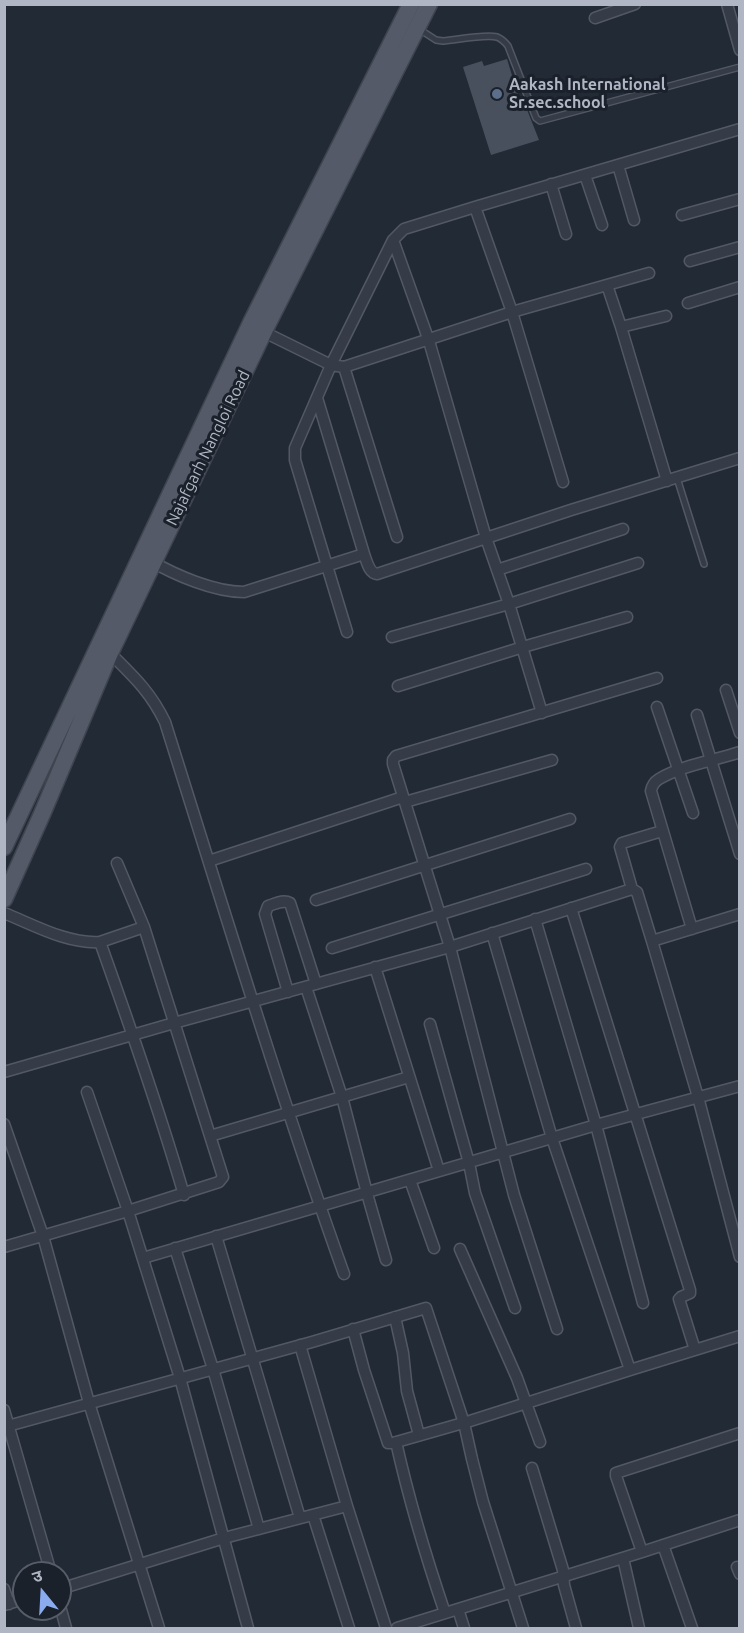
<!DOCTYPE html>
<meta charset="utf-8">
<style>
body{margin:0}
#map{position:relative;width:744px;height:1633px;overflow:hidden;background:#222a36;font-family:Ubuntu,"Noto Sans Devanagari",sans-serif}
canvas{display:block}
.frame{position:absolute;inset:0;border:6px solid #b0b6c3;pointer-events:none}
.north{position:absolute;left:12px;top:1561px;width:60px;height:60px;box-sizing:border-box;background:#1b212b;border:2px solid #575d68;border-radius:50%;rotate:342deg;font-size:16px;font-weight:700;line-height:24px;text-align:center;color:#b0b6c3}
.north::after{content:'';display:block;margin:auto;width:21px;height:27px;background:#8aabee;clip-path:polygon(50% 0,100% 100%,50% 72%,0 100%)}
</style>
<div id="map">
<canvas width="744" height="1633"></canvas>
<div class="frame"></div>
<div class="north">उ</div>
</div>
<script>
const context = document.querySelector('canvas').getContext('2d');
context.lineJoin = 'round';
function paint(path, color) { context.fillStyle = color; context.fill(path, 'evenodd'); }
function strokePath(path, color, width, dash) { context.strokeStyle = color; context.lineWidth = width; context.lineCap = dash ? 'butt' : 'round'; context.setLineDash(dash || []); context.stroke(path); }
function write(font, color, halo, rows, align = 'center') {
  context.font = font + ' Ubuntu,sans-serif'; context.lineWidth = 6; context.setLineDash([]); context.textBaseline = 'middle'; context.strokeStyle = halo; context.fillStyle = color; for (const [text, x, y, turn = 0] of rows) {
    context.save(); context.translate(x, y); context.rotate((+turn || 0) * Math.PI / 180); context.textAlign = isNaN(turn) ? turn : align; if (halo) context.strokeText(text, 0, 0); context.fillText(text, 0, 0); context.restore();
  }
}
const building = new Path2D(`
 M507 59 522 108 526 107 539 140 491 155 463 67 482 61 484 66Z`);
const service = new Path2D(`
 M419 29 436 40 443 41C457 40 484 34 497 37 502 39 505 42 508 46L536 118 540 121 740 67
 M677 478 704 564`);
const minor = new Path2D(`
 M727 4 740 50
 M595 18 635 4
 M618 165 634 220
 M585 175 602 225
 M551 184 566 234
 M475 207 512 312 563 482
 M682 215 740 199
 M393 240 429 341 486 538 509 604 542 713
 M690 261 740 247
 M607 285 621 327 667 481
 M688 303 740 287
 M621 327 666 316
 M264 332 331 365 344 367 512 312 649 273
 M344 367 397 537
 M317 398 364 554
 M149 560C175 575 214 592 244 592L364 554C367 562 369 573 377 574L571 510 740 458
 M497 570 623 529
 M347 632 295 460V448L331 365 393 240 404 229 475 207 740 129
 M392 637 509 604 638 563
 M110 653C133 676 150 691 165 722 223 906 279 1092 344 1274
 M398 686 523 647 627 617
 M726 690 740 733
 M657 707 693 813
 M697 715 740 854
 M405 802 552 760
 M209 861 403 797
 M632 889 620 847 622 843 662 831
 M316 900 570 819
 M571 908 690 1290V1293L681 1297 679 1299 695 1350
 M4 913C34 925 67 944 100 942 130 1026 159 1109 184 1195
 M535 919 596 1125 643 1303
 M692 929 651 791C652 785 654 782 659 779 683 765 713 761 740 752
 M492 933 552 1138 630 1370 740 1336
 M652 941 698 1097 740 1257
 M100 942 144 927
 M332 948 586 869
 M375 967 439 1171
 M306 987 342 1097 368 1197 386 1260
 M288 992 265 914 268 906C275 904 283 899 290 903L316 984
 M430 1024 469 1163 475 1193 515 1308
 M4 1072 174 1023 450 947 393 764V760L396 756 657 678
 M87 1092 128 1211 180 1378 248 1628
 M4 1124 43 1236 89 1403 159 1628
 M210 1136 409 1077
 M410 1180 434 1248
 M216 1236 300 1518
 M4 1247 128 1211 219 1182 223 1177 144 927 117 863
 M175 1248 213 1369 259 1529
 M460 1249 517 1378 540 1442
 M143 1258 596 1125 740 1086
 M395 1317 403 1353 407 1391 419 1435
 M353 1329 364 1370 388 1443H393L470 1421 630 1370
 M557 1329 514 1195 450 947 632 889 637 892 652 941 740 914
 M300 1345 347 1506
 M4 1410 51 1573
 M4 1427 312 1342 426 1308 464 1423 472 1459 483 1502 523 1628
 M396 1442C409 1500 426 1557 445 1613
 M532 1468 563 1570 564 1585 576 1628
 M313 1515 349 1628
 M663 1545 692 1628
 M642 1552 616 1476V1473L740 1433
 M623 1558 639 1628
 M737 1567 740 1574
 M4 1589 9 1604
 M60 1589 224 1538 347 1506 386 1628
 M4 1605 24 1599
 M60 1606 66 1628
 M458 1609 464 1628
 M397 1628 642 1552 740 1520`);
const primary = new Path2D(`
 M4 847 252 321 411 4
 M4 899 42 814 110 653 266 327 429 4`);
const markers = [
 [497,94,6,"#5c6f8a"]
];
const poiNames = [
 ["Aakash International",509,85],
 ["Sr.sec.school",509,103]
];
const streetNames = [
 ["Najafgarh Nangloi Road",208,448,-64]
];
paint(building, '#48505e');
strokePath(service, '#535964', 8);
strokePath(minor, '#535964', 13);
strokePath(primary, '#3f4550', 19);
strokePath(service, '#363c47', 5);
strokePath(minor, '#363c47', 10);
strokePath(primary, '#545a67', 16);
for (const [x, y, r, color] of markers) { const dot = new Path2D(); dot.arc(x, y, r, 0, 2 * Math.PI); context.fillStyle = color; context.fill(dot); strokePath(dot, '#1b212b', 2); }
write('bold 16px', '#b0b6c3', '#1b212b', poiNames, 'left');
write('16px', '#b0b6c3', '#1b212b', streetNames);
</script>
